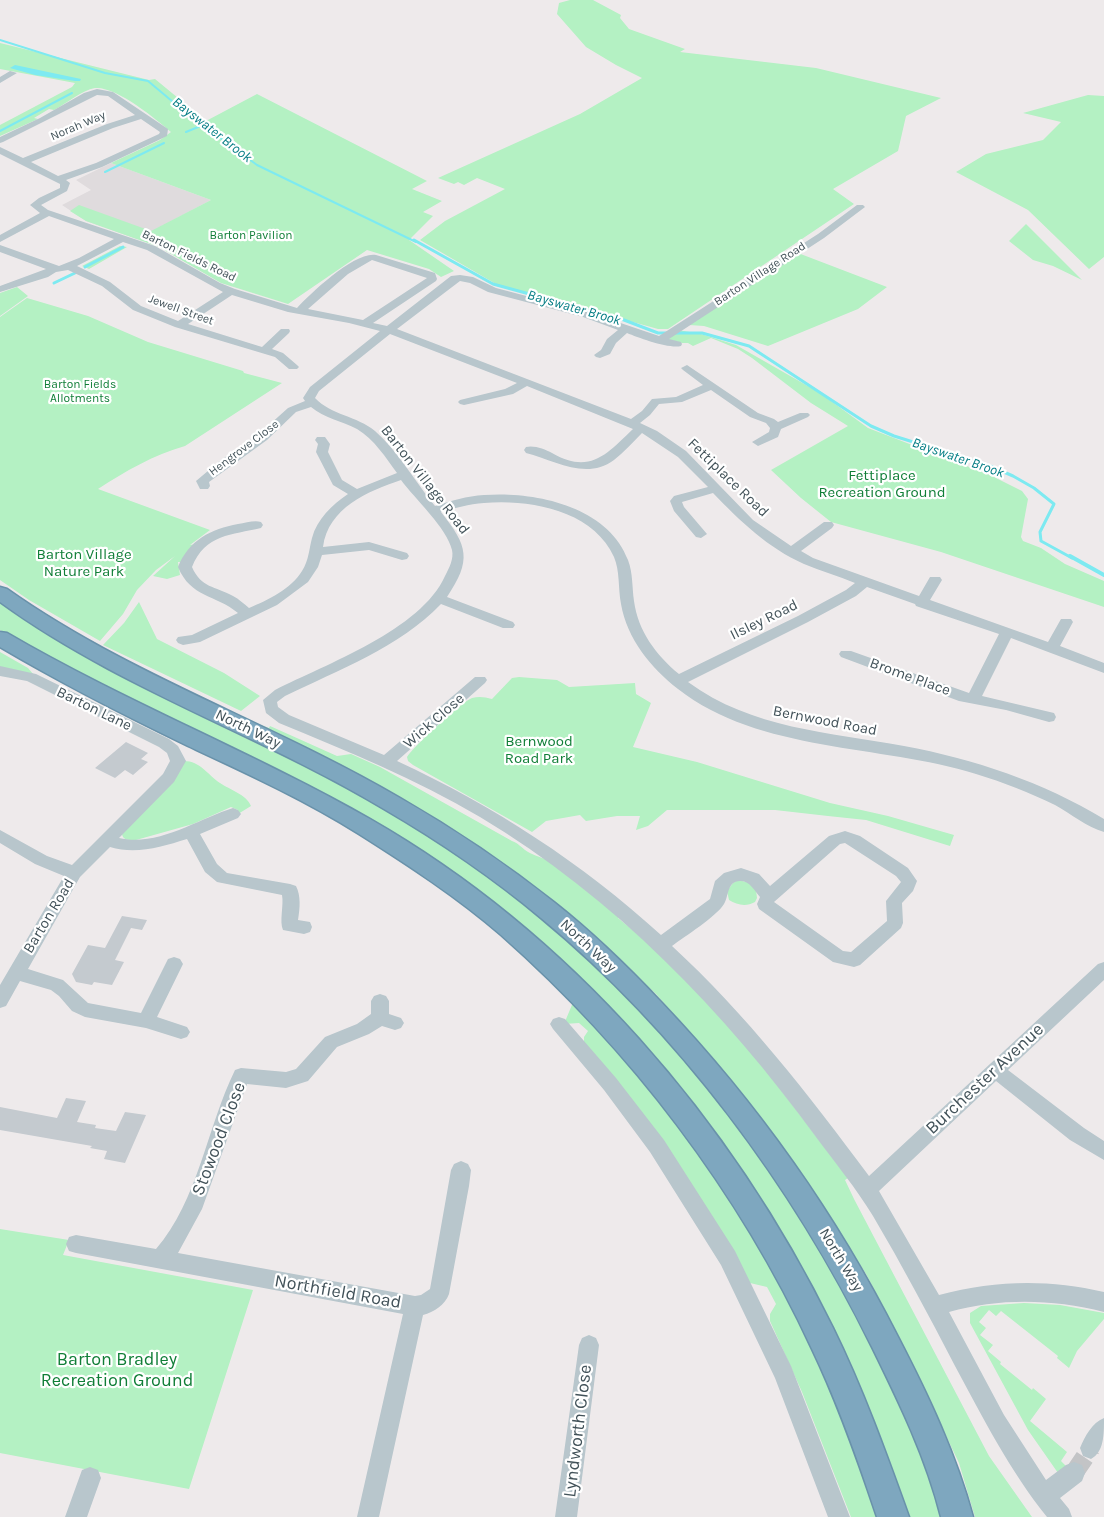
<!DOCTYPE html>
<style>
body{margin:0}
canvas{display:block;background:#eeeaeb}
</style>
<canvas width="1104" height="1517"></canvas>
<script>
const context = document.querySelector('canvas').getContext('2d');
context.lineJoin = 'round';
function paint(path, color) { context.fillStyle = color; context.fill(path, 'evenodd'); }
function strokePath(path, color, width, dash) { context.strokeStyle = color; context.lineWidth = width; context.lineCap = dash ? 'butt' : 'round'; context.setLineDash(dash || []); context.stroke(path); }
function write(font, color, halo, rows, align = 'center') {
  context.font = font + ' Karla,sans-serif'; context.lineWidth = 4.5; context.setLineDash([]); context.textBaseline = 'middle'; context.strokeStyle = halo; context.fillStyle = color; for (const [text, x, y, turn = 0] of rows) {
    context.save(); context.translate(x, y); context.rotate((+turn || 0) * Math.PI / 180); context.textAlign = isNaN(turn) ? turn : align; if (halo) context.strokeText(text, 0, 0); context.fillText(text, 0, 0); context.restore();
  }
}
const education = new Path2D(`
 M111 163 211 200 137 239 86 221 62 205 91 190 76 180Z`);
const green = new Path2D(`
 M570 0H593L621 15 620 18 629 29 685 49 680 52 816 68 941 98 906 116 898 151 833 189 854 204 668 329H658L496 284 420 240 445 221 505 189 477 178 464 185 458 182 454 184 438 178 580 114 642 78 616 65 586 47 557 14 559 3Z
 M0 43 149 80 155 79 206 121 257 94 427 181 412 189 442 201 423 212 433 216 409 240 454 271 441 277 429 269 367 250 288 304 221 283 159 247 86 221 70 211 79 205 151 231 211 200 111 163 160 140 171 132C156 119 116 86 95 88 82 90 66 104 54 110L49 109 34 118 38 119 0 136V125L72 87 75 83 0 69Z
 M1088 95 1104 96V257L1089 269 1028 210 956 172 986 154 1043 140 1061 122 1023 113Z
 M1026 224 1082 280 1053 266 1033 260 1009 241Z
 M120 246 127 247 89 269 82 266Z
 M798 253 887 287 858 309 768 346 704 326 689 325Z
 M17 287 28 296 0 316V293Z
 M27 298 88 316 148 342 243 371 244 373 282 383 185 446C153 455 126 471 98 489L210 530 190 545 196 544 182 562H178L180 575 167 579 153 576 175 556 156 570 137 590 123 614 100 641 29 600 0 580V317Z
 M678 330 701 334 736 345 820 393 868 428 990 475 1022 491 1028 499 1021 537 1023 541 1041 548 1065 564 1104 581V607L941 552 831 522 801 498 771 470 848 426 811 403 752 358 738 349 711 338 693 346 688 343H682L667 339Z
 M0 600 327 776 432 835 563 932 672 1041 780 1181 868 1331 921 1453 942 1517H906L686 1095 645 1045 577 975 535 936 476 889 399 838 89 681 6 634 0 630Z
 M139 602 157 639 224 673 260 696 241 711 103 645 124 623Z
 M0 652 28 668 34 675 0 667Z
 M519 677 557 680 569 687 635 683 636 694 651 703 633 747 697 762 830 803 888 816 954 835 950 846 866 820 828 816 775 810H667L648 826 636 830 640 816H617L586 821 580 815 546 821 532 832 413 765 408 761 407 757C414 746 461 702 472 698 479 696 485 697 492 699L512 678Z
 M255 723 269 728 270 726 337 756 351 754 380 767 512 841C519 844 520 846 525 850 532 855 540 857 548 860L618 914V918L653 947 737 1032 848 1178 845 1180 854 1199 989 1456 1032 1517H975L959 1463 899 1337 866 1274 815 1196 697 1042 656 994 572 919 253 726Z
 M184 761C200 761 208 775 220 783 230 790 246 794 251 806L238 814V810L231 807 193 824 136 840C130 840 123 841 122 834Z
 M738 880 750 883 756 890 757 898 755 902C746 907 737 905 729 900L727 891 733 883Z
 M574 1000 701 1147 764 1251 825 1375 881 1517H851L802 1392 770 1321V1314L776 1304 767 1287 750 1283 584 1043V1037L588 1031 579 1023 564 1024Z
 M0 1229 69 1240 63 1255 253 1290 189 1489 0 1453Z
 M1024 1303 1060 1305 1104 1313V1319L1077 1351 1069 1368 1057 1358 1058 1356 1001 1311 996 1316 989 1310 979 1322 986 1328 980 1335 993 1345 988 1351 1001 1362 1000 1364 1032 1390 1033 1388 1046 1399 1030 1421 1067 1452 1061 1461 1067 1467 1058 1473 1028 1430 970 1323V1313L981 1306Z`);
const water = new Path2D(`
 M15 65 81 79 80 81H75L35 75 10 68Z`);
const streamFar2 = new Path2D(`
 M0 40 105 73 148 81 185 112 257 165 416 242
 M0 131 72 93
 M186 132 203 125
 M105 172 164 143`);
const streamFar1 = new Path2D(`
 M414 240 493 284 624 320 658 333H702L749 346 871 426 894 436 990 466 1013 476 1034 488 1054 504 1040 532 1041 541 1072 558
 M85 267 123 247
 M54 283 75 273`);
const stream = new Path2D(`
 M1070 556 1104 575`);
const building = new Path2D(`
 M126 742 148 753 141 759 148 762 133 775 125 770 115 778 95 768Z
 M122 916 147 920 142 930 131 928 115 960 124 962 112 985 94 982 92 985 76 982 72 974 88 945 105 948Z
 M66 1098 86 1101 77 1122 96 1125 95 1128 116 1131 125 1112 146 1115 125 1163 104 1159 107 1151 90 1148 92 1146 0 1130V1107L57 1118Z`);
const minorTunnel = new Path2D(`
 M1074 1473 1091 1448`);
const minor = new Path2D(`
 M10 71 17 73 0 83V77Z
 M97 89 113 92 168 129 167 136 102 167 66 180 70 183 67 191 41 205 48 210 155 246 220 283 235 289 297 308C311 293 355 251 376 255L435 273 437 279 436 281 373 323 387 326 451 276 460 275 473 277 496 288 591 313 659 336 818 234 857 205H863L865 207 824 238 669 339 681 342 682 344 681 346C669 349 639 338 627 333L616 343 610 354 600 358 596 357 594 355 601 350 607 339 618 330 583 317 488 292 470 283 460 281 397 329 631 419 642 411 652 399 676 397 703 385 683 370 681 368 687 365 758 413 774 419 778 422 800 413H808L810 415 808 417 781 429 778 437 758 446 752 442 769 432 770 428 766 423 750 417 711 390 682 402 659 404 650 415 640 423 657 431 686 451 753 520 791 546 824 522H832L834 525 832 528 801 551 813 558 919 596 930 577H940L942 580 930 600 1048 642 1061 619H1071L1073 622 1060 646 1104 663V673L1011 638 982 696 1054 713 1056 717 1054 721 1049 722 1006 710 959 701 841 657 839 654 841 651H851L969 693 999 634 916 606 915 604 867 587 856 596 808 622 688 682C752 729 829 732 904 746 974 759 1043 782 1104 819V832C1087 827 1071 814 1055 805 1030 793 1003 782 976 774 880 744 760 753 678 689 651 668 627 639 621 604 618 588 620 571 614 557 593 510 529 499 484 503 469 504 455 508 441 512 468 546 472 560 447 597L513 622 515 625 513 628H503L441 604C399 648 338 670 285 696L277 702 278 707 289 715 384 755 475 677H485L487 680 485 683 397 761C494 806 582 863 661 935L710 899 715 881 724 873 741 868 759 874 770 886 829 836 845 831 860 836 908 868 917 881 913 891 902 903 903 923 901 928 860 965 854 967 833 962 759 909 757 904 760 897C755 891 749 880 740 881 727 881 729 896 724 904 717 916 684 937 672 946 746 1014 809 1095 869 1176L1098 964 1104 962V980L1008 1070 1084 1128 1104 1141V1160L1070 1140 996 1081 879 1191 939 1295C995 1280 1048 1279 1104 1292V1312C1052 1299 1000 1298 949 1312L1004 1415 1046 1480 1066 1465 1074 1462 1082 1465 1085 1473 1082 1481 1060 1498 1069 1509 1072 1517H1047C1010 1471 983 1418 955 1366 929 1316 902 1265 873 1216 856 1188 836 1164 816 1137 724 1011 615 898 480 817 416 779 347 751 279 723L266 713 263 700 275 690C326 664 421 630 445 576 449 568 454 559 452 550 447 528 415 499 401 480 368 491 328 508 323 547L369 542 407 553 409 556 407 559 402 560 369 550 322 555 318 567 308 582 277 605 200 642 183 645 178 643 176 640 178 637 192 635 238 613C215 594 191 598 178 567 189 540 211 529 238 524 246 523 254 520 261 522L263 525 261 528C232 535 205 534 192 567 201 588 215 586 233 596 239 599 244 604 249 608 268 600 291 589 302 571 309 560 309 549 312 538 317 519 332 505 348 494L333 485 316 452 318 444 315 440 317 437H325L330 444 328 452 342 480 357 489 397 473C386 458 374 439 357 429 342 421 324 418 311 407L296 412 267 440 209 482 210 486 208 489H200L196 481 221 460 259 434 288 408 305 401 303 398 310 387 380 331 349 323 288 312 232 295 188 324 262 347 281 329H289L290 331 289 333 272 349 283 353 297 365 299 367 297 369H289L275 357 175 327 133 310 102 286 68 270 56 272 48 277 0 292V286L46 269 0 252V245L59 266 79 258 114 239 49 216 0 242V235L40 213 30 205 39 198 60 188V184L0 154V147L23 158 107 124 135 115 108 96 97 95 3 142 0 143V137L40 118 84 93ZM141 119 160 132 159 134 96 163 58 176 31 162 113 128ZM123 242 147 250 223 292 178 321 141 306 110 282 77 266ZM372 260 427 278 363 320 308 309 348 274ZM390 334 517 383 505 389 460 400 458 402 460 404 464 405 513 394 527 386 633 429C607 454 590 475 552 453 545 449 534 445 526 447L524 450 526 453C554 460 586 481 614 460 624 452 633 442 642 433L678 457 708 487 674 496 670 501 674 511 696 537 701 538 707 534 684 507 682 502 713 493C740 521 768 548 804 564 821 571 838 576 855 583L846 590 798 616 679 674C656 655 638 631 634 601 632 587 633 573 628 560 608 506 534 491 484 495 467 496 451 501 435 506 415 482 399 452 375 431 357 416 331 415 315 398L319 391ZM845 843 896 876 901 882 886 901 887 921 851 952 843 951 774 902 840 844Z
 M0 666 36 674 169 739 178 746 186 761 174 782 119 838C158 847 198 819 233 808L238 810 241 814 238 818 200 834 217 864 227 873 290 884 296 886C301 896 300 908 298 920L310 922 312 927 310 932 304 934 283 930C279 922 284 905 282 895L217 882 205 872 187 839C161 847 136 855 110 847L80 877 28 969 63 980 88 1003 141 1013 168 959 174 957 180 959 183 964 157 1017 187 1027 190 1032 187 1037 181 1039 146 1028 85 1017 72 1011 59 996 51 990 20 981 6 1006 0 1008V985L64 876 35 864 0 843V830L47 856 72 865 163 774 170 761 167 753 159 747 27 681 0 676Z
 M380 994 386 996 389 1001V1014L401 1018 404 1023 401 1028 395 1030 382 1026 369 1034 337 1047 308 1081 286 1088 247 1084 202 1209 178 1253 415 1296 421 1295 430 1289 451 1170 454 1164 461 1161 468 1164 471 1170 469 1186 449 1294C445 1305 434 1312 423 1315L379 1517H357L403 1314 76 1253 69 1251 66 1244 69 1237 76 1235 156 1249C198 1201 207 1127 235 1070L241 1068 286 1072 296 1069 325 1037 357 1024 371 1014V1001L374 996Z
 M559 1017 565 1019 616 1078 664 1140 735 1251 791 1366 850 1517H828L775 1378 721 1265 650 1152 604 1090 553 1029 550 1024 553 1019Z
 M589 1335 596 1338 599 1345 577 1517H555L579 1345 582 1338Z
 M1104 1418C1104 1435 1104 1452 1091 1459L1083 1456 1080 1448C1085 1436 1092 1423 1104 1418Z
 M90 1467 98 1470 101 1478 87 1517H65L82 1470Z`);
const highway = new Path2D(`
 M0 587 7 589C128 675 272 723 400 798 454 829 506 864 555 903 593 933 629 968 662 1003 757 1103 836 1214 898 1337 928 1395 956 1454 973 1517H941C926 1457 899 1402 872 1347 793 1186 679 1032 541 918 492 877 439 841 384 809 259 734 118 688 0 602Z
 M0 632 7 633C125 702 252 752 370 819 571 934 732 1121 833 1328 863 1389 886 1453 909 1517H877C858 1460 838 1403 812 1349 739 1191 631 1050 501 935 457 897 408 865 359 834 305 800 246 773 188 746 124 715 61 683 0 647Z`);
const farStreetnames = [
 ["Norah Way",78,126,-23],
 ["Barton Fields Road",189,256,26],
 ["Barton Village Road",760,274,-33],
 ["Jewell Street",181,310,20],
 ["Hengrove Close",244,448,-37]
];
const farParknames = [
 ["Barton Pavilion",251,236],
 ["Barton Fields",80,385],
 ["Allotments",80,399]
];
const farWaternames = [
 ["Bayswater Brook",212,130,38],
 ["Bayswater Brook",574,308,16],
 ["Bayswater Brook",958,458,19]
];
const parkNames = [
 ["Fettiplace",882,476],
 ["Recreation Ground",882,493],
 ["Barton Village",84,555],
 ["Nature Park",84,572],
 ["Bernwood",539,742],
 ["Road Park",539,759]
];
const streetNames = [
 ["Fettiplace Road",728,478,44],
 ["Barton Village Road",425,480,52],
 ["Ilsley Road",764,620,-26],
 ["Brome Place",910,677,20],
 ["Barton Lane",94,709,26],
 ["Wick Close",434,721,-41],
 ["Bernwood Road",825,721,11],
 ["North Way",248,729,26],
 ["Barton Road",49,916,-59],
 ["North Way",588,946,43],
 ["North Way",841,1260,59]
];
const nearStreetnames = [
 ["Burchester Avenue",985,1079,-43],
 ["Stowood Close",219,1139,-69],
 ["Northfield Road",338,1292,10],
 ["Lyndworth Close",578,1431,-83]
];
const nearParknames = [
 ["Barton Bradley",117,1360],
 ["Recreation Ground",117,1381]
];
paint(education, '#dfdbdd');
paint(green, '#b4f1c3');
paint(water, '#7deaf1');
strokePath(streamFar2, '#7deaf1', 2);
strokePath(streamFar1, '#7deaf1', 3);
strokePath(stream, '#7deaf1', 4);
paint(building, '#c4cacf');
strokePath(minorTunnel, '#c3c4c6', 19, [19, 10]);
strokePath(highway, '#6992aa', 3);
paint(minor, '#b8c6cc');
paint(highway, '#7ea7bf');
write('12px', '#425259', '#fff', farStreetnames);
write('12px', '#107e37', '#fff', farParknames);
write('italic 14px', '#067e85', '#fff', farWaternames);
write('15px', '#107e37', '#fff', parkNames);
write('15px', '#425259', '#fff', streetNames);
write('18px', '#425259', '#fff', nearStreetnames);
write('18px', '#107e37', '#fff', nearParknames);
</script>
